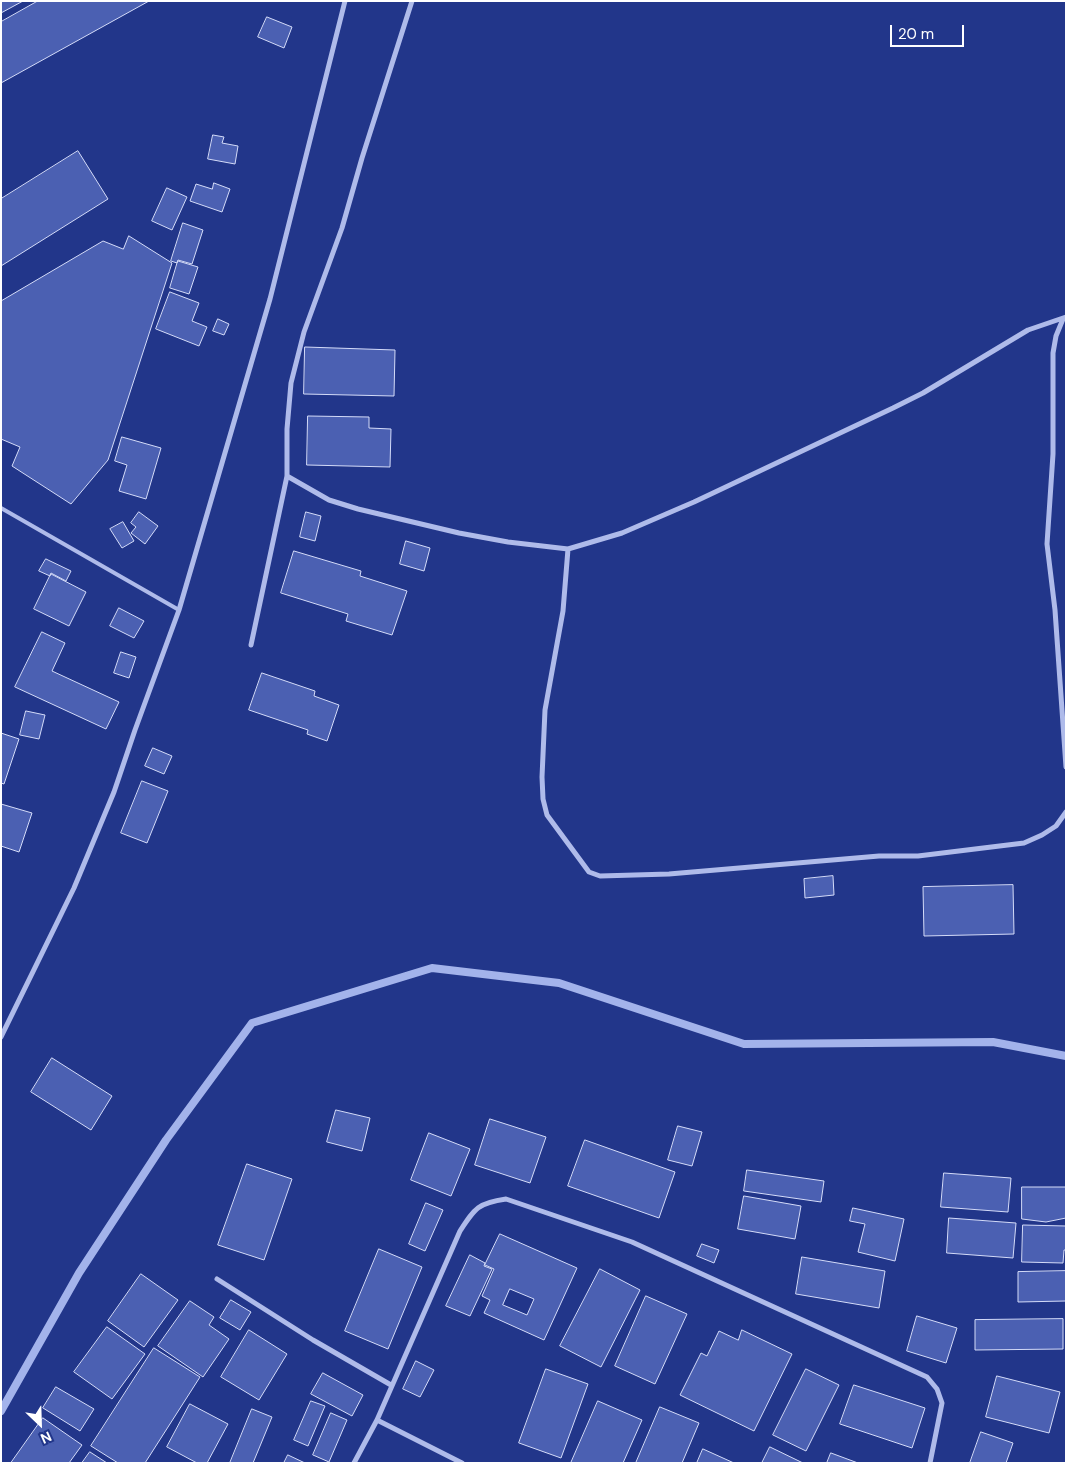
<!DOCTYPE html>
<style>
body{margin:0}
#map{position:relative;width:1067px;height:1464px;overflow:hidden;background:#22368a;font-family:"DM Sans",sans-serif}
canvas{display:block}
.frame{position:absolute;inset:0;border:2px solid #fff;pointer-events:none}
.north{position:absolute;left:15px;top:1399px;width:50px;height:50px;-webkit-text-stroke:4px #22368a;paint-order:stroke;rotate:156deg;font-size:14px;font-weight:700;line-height:20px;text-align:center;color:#fff}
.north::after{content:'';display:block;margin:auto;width:18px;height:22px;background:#fff;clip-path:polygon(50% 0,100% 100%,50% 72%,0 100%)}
.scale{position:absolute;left:890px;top:25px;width:74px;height:22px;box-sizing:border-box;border:2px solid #fff;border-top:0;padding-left:6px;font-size:15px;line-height:18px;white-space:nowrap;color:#fff;-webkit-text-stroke:4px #22368a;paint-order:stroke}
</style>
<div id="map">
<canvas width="1067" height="1464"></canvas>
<div class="frame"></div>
<div class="north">N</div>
<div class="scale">20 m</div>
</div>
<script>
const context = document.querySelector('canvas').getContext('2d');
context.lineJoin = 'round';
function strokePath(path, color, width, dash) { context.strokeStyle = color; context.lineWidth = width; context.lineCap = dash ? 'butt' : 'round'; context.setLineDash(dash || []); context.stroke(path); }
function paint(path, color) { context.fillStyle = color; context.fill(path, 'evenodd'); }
const stream = new Path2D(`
 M1 1411 79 1273 166 1140 252 1023 432 968 559 983 744 1044 993 1042 1066 1056`);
const building = new Path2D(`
 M1 1H23L1 13Z
 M38 1H149L1 83V22Z
 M267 17 292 27 284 48 258 37Z
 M213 135 224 137 222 143 238 146 235 164 208 159Z
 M78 151 108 199 1 266V199Z
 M214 183 230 189 222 212 190 201 196 184 212 189Z
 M167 188 187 197 172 230 152 221Z
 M183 223 203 230 192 264 178 260 177 263 171 261Z
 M129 236 172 263 108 460 71 504 12 466 20 447 1 439V301L103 241 123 249Z
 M178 261 198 267 189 294 170 288Z
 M170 292 199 303 192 321 207 327 199 346 156 329Z
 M218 319 229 324 224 335 213 331Z
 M305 347 395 350 394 396 304 394Z
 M308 416 369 417V428L391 429 390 467 307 465Z
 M122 437 161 448 146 499 119 491 127 465 115 461Z
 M139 512 158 526 145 544 131 533 136 527 131 523Z
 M306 512 321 516 315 541 300 537Z
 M123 522 134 541 122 548 110 529Z
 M406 541 430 548 424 571 400 564Z
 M294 551 361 571 360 576 407 591 392 635 346 621 348 614 281 593Z
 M46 559 71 571 66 581 51 573 50 576 39 571Z
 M51 574 86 592 69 626 34 609Z
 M119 608 144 621 134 638 110 626Z
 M42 632 65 643 52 671 119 702 106 729 15 687Z
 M121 652 136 657 129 678 114 673Z
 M262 673 315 691 314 696 339 705 327 741 307 734 308 730 249 710Z
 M26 711 45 715 39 739 20 735Z
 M1 733 19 739 4 784 1 783Z
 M153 748 172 756 164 774 145 766Z
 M142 781 168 791 147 843 121 833Z
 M1 804 32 813 19 852 1 846Z
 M833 876 834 895 805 898 804 879Z
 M1013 885 1014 934 924 936 923 887Z
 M52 1058 112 1096 91 1130 31 1092Z
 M336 1110 370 1118 362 1151 327 1142Z
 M490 1119 546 1137 530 1183 475 1165Z
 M678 1126 702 1132 692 1166 668 1160Z
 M429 1133 470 1149 451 1196 411 1180Z
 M585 1140 675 1172 659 1218 568 1186Z
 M247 1164 292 1179 264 1260 218 1245Z
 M747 1170 824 1181 821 1202 744 1191Z
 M944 1173 1011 1178 1008 1212 941 1207Z
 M1022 1187H1066V1218L1046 1222 1022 1219Z
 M744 1196 801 1206 795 1239 738 1229Z
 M426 1203 443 1210 425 1251 409 1244Z
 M853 1208 904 1219 895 1261 858 1252 865 1224 850 1221Z
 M949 1218 1016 1223 1013 1258 947 1253Z
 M1023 1225 1066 1226V1250H1064L1063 1263 1022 1262Z
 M500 1234 577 1268 544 1340 484 1313 490 1300 482 1296 494 1269 485 1265ZM510 1289 534 1299 527 1315 503 1305Z
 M702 1244 719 1250 714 1263 697 1256Z
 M379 1249 422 1267 388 1349 345 1331Z
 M470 1255 485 1263 484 1266 492 1269 470 1316 446 1306Z
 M802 1257 885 1271 879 1308 796 1294Z
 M600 1269 640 1290 601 1367 560 1346Z
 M1066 1271V1301L1018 1302V1272Z
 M141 1274 178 1300 144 1347 108 1321Z
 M646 1296 687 1314 655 1384 615 1366Z
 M231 1300 251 1312 240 1330 220 1318Z
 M190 1301 214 1317 209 1325 229 1339 203 1377 158 1346Z
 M917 1316 957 1328 946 1363 907 1351Z
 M1063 1319V1349L975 1350V1320Z
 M107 1327 145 1354 112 1399 74 1372Z
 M249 1330 287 1354 259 1400 221 1377Z
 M742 1330 792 1354 754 1431 680 1395 701 1353 707 1356 719 1331 738 1340Z
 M154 1348 200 1377 145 1463H118L91 1446Z
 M416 1361 434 1370 420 1397 403 1389Z
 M546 1369 588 1384 561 1458 519 1443Z
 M806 1369 839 1385 806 1451 773 1435Z
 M323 1373 363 1395 352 1416 311 1394Z
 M997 1376 1060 1392 1049 1433 986 1417Z
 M854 1385 925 1408 912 1448 840 1424Z
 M56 1387 94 1409 80 1431 43 1408Z
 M311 1401 325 1406 308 1446 294 1440Z
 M598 1401 642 1420 623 1463H571Z
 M190 1404 228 1424 207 1463H197L167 1447Z
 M660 1407 699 1423 682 1463H636Z
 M252 1409 272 1417 253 1463H230Z
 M331 1413 347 1420 329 1462 313 1455Z
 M43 1418 82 1445 69 1463H11Z
 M981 1432 1013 1443 1006 1463H970Z
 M770 1447 803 1463H762Z
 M703 1449 734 1463H697Z
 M90 1452 107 1463H82Z
 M831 1453 858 1463H827Z
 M288 1455 305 1463H284Z`);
const service = new Path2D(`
 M1 508 179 610`);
const minor = new Path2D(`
 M1063 319 1056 336 1053 353V454L1047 544 1055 610 1066 767
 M287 476 329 500 358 509 459 533 508 542 568 549 622 533 694 502 893 408 923 393 1028 330 1066 317
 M568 549 563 611 545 710 542 777 543 799 547 815 589 872 600 876 669 874 879 856H918L1024 843 1042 835 1056 826 1066 812
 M251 645 287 476V429L291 383 304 332 342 228 362 158 412 1
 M1 1037 74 888 114 792 135 730 179 610 270 299 345 1
 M217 1279 313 1340 391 1385
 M377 1420 462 1463
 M354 1463 377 1420 460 1231C475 1208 478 1203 506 1199L632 1242 927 1377 937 1389 942 1403 930 1463`);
strokePath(stream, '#a3b3eb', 8);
paint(building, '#4b60b2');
strokePath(building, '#d4dbf8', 1);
strokePath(service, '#afbbea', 4);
strokePath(minor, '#afbbea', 5);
</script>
